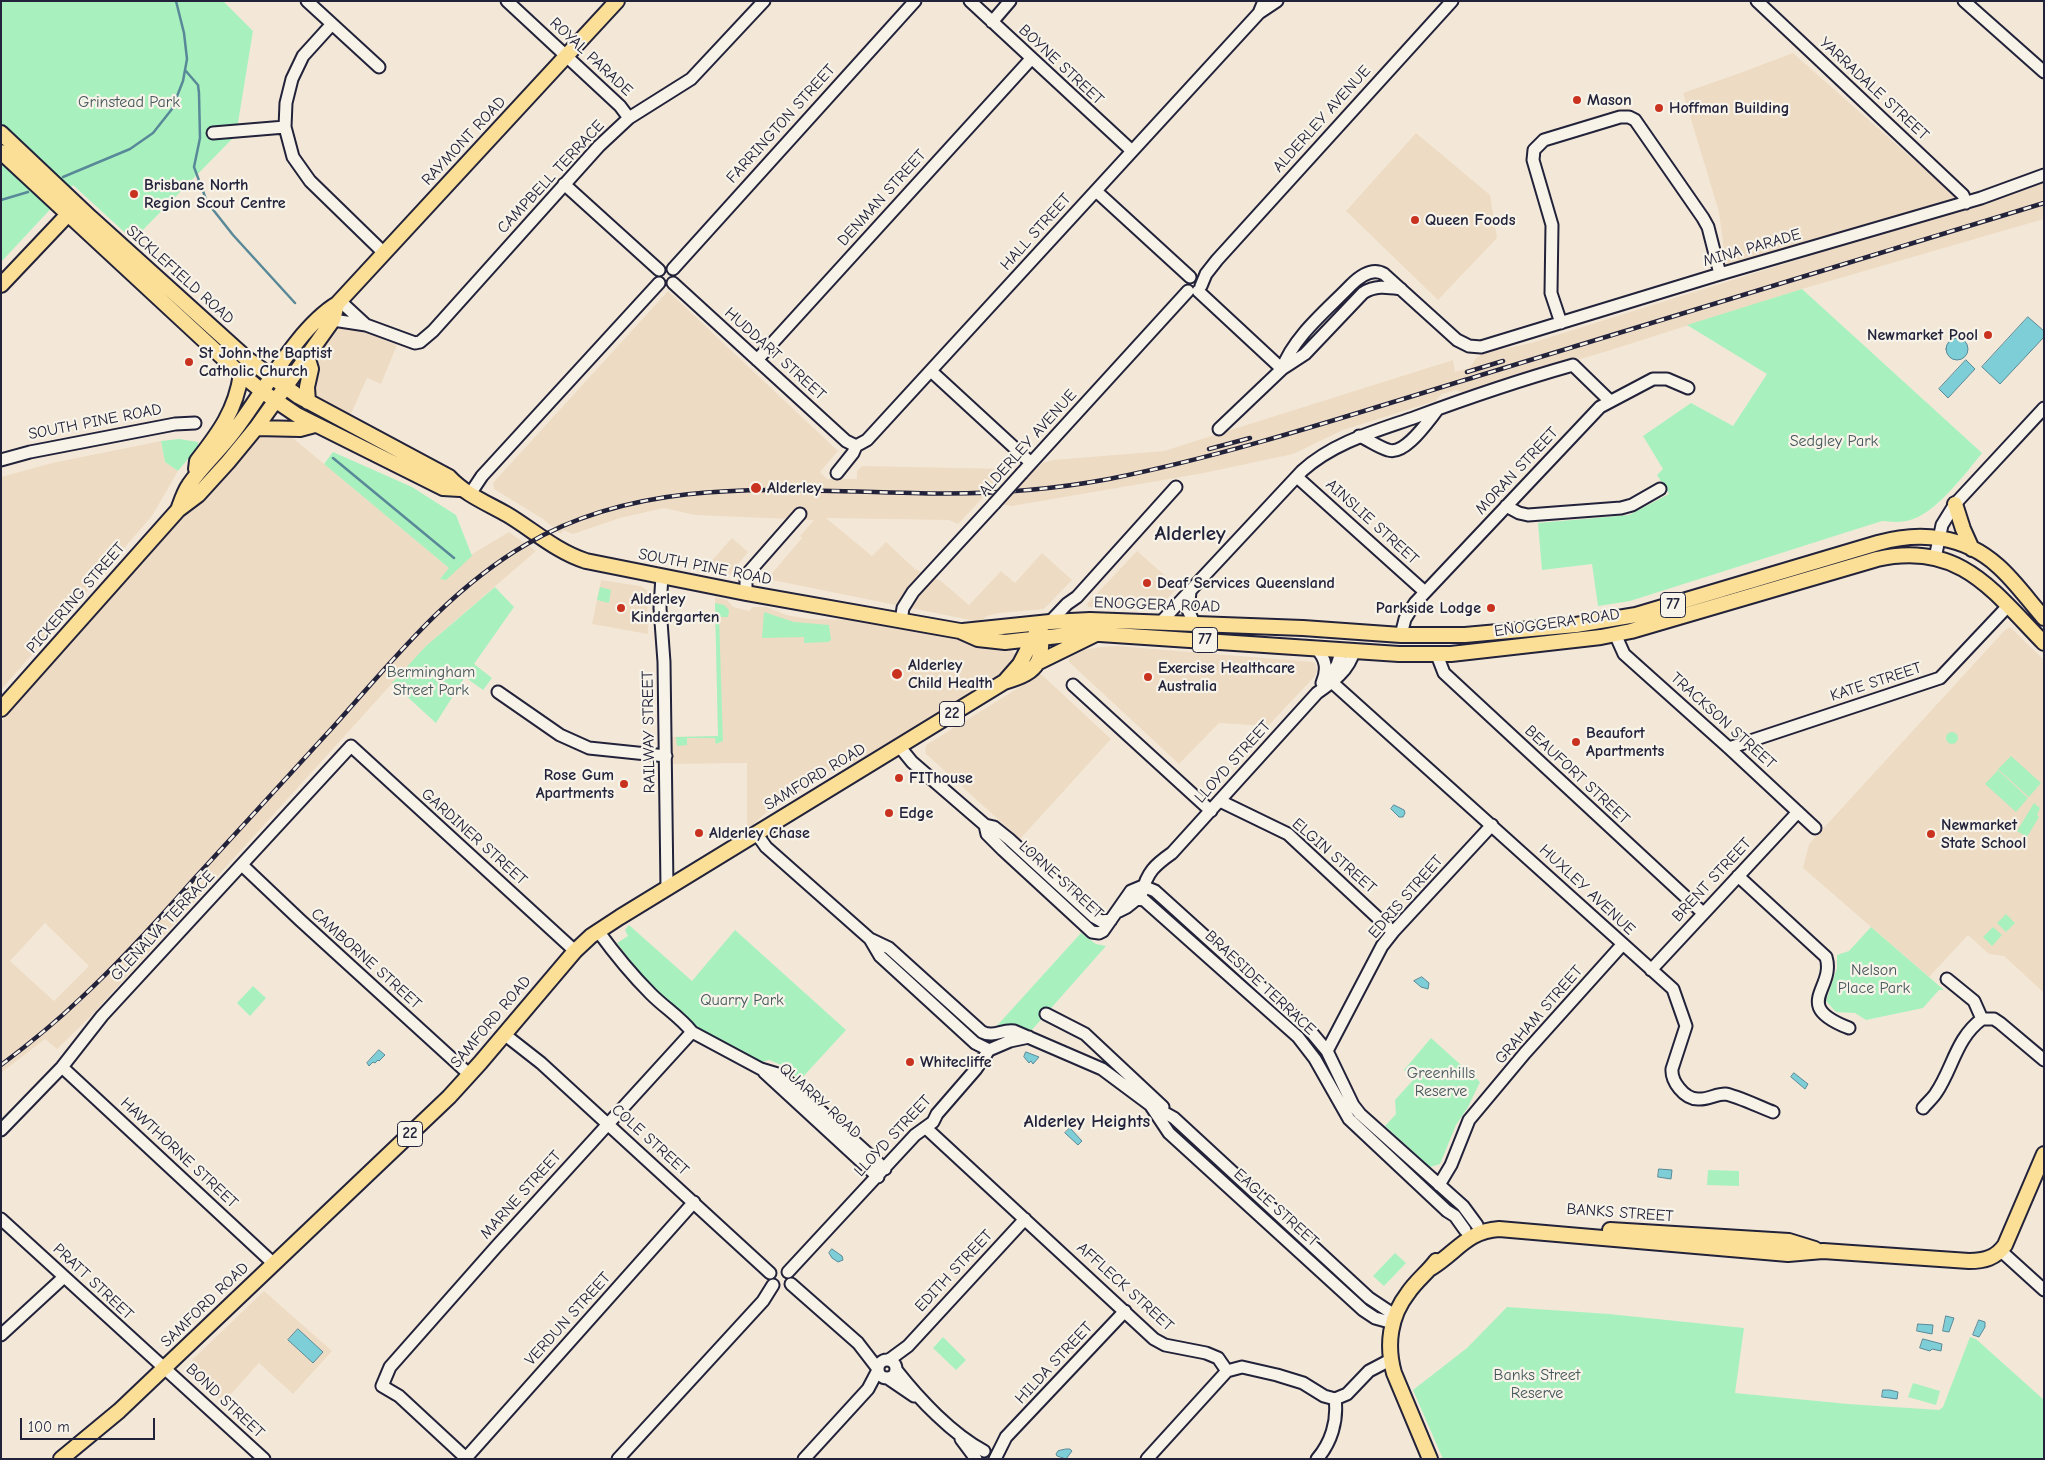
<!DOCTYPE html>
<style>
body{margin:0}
#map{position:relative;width:2045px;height:1460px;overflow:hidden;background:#f3e8d7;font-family:"Comic Neue",sans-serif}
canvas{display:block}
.frame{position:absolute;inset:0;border:2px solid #22223b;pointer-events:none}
.scale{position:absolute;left:20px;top:1418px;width:135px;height:22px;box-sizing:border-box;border:2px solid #22223b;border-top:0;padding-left:6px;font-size:15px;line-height:18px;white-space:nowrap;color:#22223b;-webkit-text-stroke:4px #f7f3e8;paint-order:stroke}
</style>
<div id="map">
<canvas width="2045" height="1460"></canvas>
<div class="frame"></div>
<div class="scale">100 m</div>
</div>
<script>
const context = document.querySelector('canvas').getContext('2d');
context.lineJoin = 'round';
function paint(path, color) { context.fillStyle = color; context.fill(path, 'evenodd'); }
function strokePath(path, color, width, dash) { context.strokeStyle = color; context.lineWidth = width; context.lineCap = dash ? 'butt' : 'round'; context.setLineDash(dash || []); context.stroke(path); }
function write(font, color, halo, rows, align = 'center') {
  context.font = font + ' "Comic Neue",sans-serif'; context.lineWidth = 4.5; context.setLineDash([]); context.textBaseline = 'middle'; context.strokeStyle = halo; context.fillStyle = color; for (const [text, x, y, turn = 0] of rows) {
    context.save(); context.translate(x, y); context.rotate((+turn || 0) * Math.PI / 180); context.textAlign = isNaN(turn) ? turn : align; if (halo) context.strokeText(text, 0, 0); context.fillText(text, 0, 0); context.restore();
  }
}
const built = new Path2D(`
 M1793 53 1957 198 1726 266 1719 212 1683 93 1740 73Z
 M1416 133 1490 195 1497 238 1438 300 1346 211Z
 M2044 182V219L1802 289 1611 350 1464 393 1456 390 1442 394 1435 401 1343 430 1293 454 1204 473 1012 506 999 504 1032 469 1035 470 1042 463 1053 460 1164 451 1453 360 1455 372 1470 368 1476 358 1484 353 1531 343 1800 259 1868 235 1976 207Z
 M668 291 838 451 820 472 827 479H857V471L862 466 1010 469 958 524 949 520 826 518 872 556 886 542 915 569 941 581 969 605 1001 571 1015 583 1042 553 1072 580 1044 609 999 613 987 616 980 622 767 579 802 538 800 536 814 520 695 515 664 508 620 518 573 534 563 530 561 534 543 519 494 489 493 483Z
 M339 326H349L397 345 381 384 367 378 349 418 317 399 312 390V380L319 352 335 329Z
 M262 432H295L293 438 449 568 509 532 536 551 426 646 89 1018 57 1049 45 1039 1 1073V722L138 566ZM45 923 89 966 54 1001 10 961Z
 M161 441 165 462 178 471 152 516 1 690V477L52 463Z
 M732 538 748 552 730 574 704 569Z
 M1137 551 1178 587 1156 610 1088 607 1087 604Z
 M601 580 640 586 647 590 648 634 592 624Z
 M715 597 727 600 733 607 749 611 753 607H767L786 615 809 619 853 620 1007 647 1017 656 1010 668 1002 673 857 762 830 770 809 782 798 793 771 808 747 830V763L671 764 670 737 718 736Z
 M2010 627 2044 660V993L2004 956 1989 954 1968 935 1929 977 1803 868 1809 844 2005 630Z
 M1117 646 1313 662 1315 663 1317 670 1315 676 1268 726 1219 723 1179 764 1069 662V659L1072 656 1084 650 1101 647Z
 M1041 674 1111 739 1020 839 926 754 925 751 926 745Z
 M264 1291 332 1351 293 1394 259 1363 223 1403 191 1373 189 1367 192 1360Z`);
const green = new Path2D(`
 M1 1H223L253 31 236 135 133 240 73 185 1 262Z
 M1802 289 1982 453C1966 473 1937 511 1913 519 1903 523 1892 522 1882 521L1630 601 1598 606 1592 564 1542 570 1538 523 1629 515 1669 494 1657 475 1663 469 1643 436 1691 403 1733 426 1767 374 1687 325Z
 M179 439 198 442V447L178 471 165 462 161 441Z
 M333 452 412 487 456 515 472 556 446 580 440 579 449 568 324 464Z
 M495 587 514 607 474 664 492 678 483 690 465 677 436 723 392 683 426 646Z
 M600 587 611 590 609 603 597 600Z
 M715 603 724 605 729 610 728 617H719L723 741 716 744 715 738H687V745L677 746 676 737 718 736Z
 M764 612 794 622 829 625 831 640 828 642 804 643V637L762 638Z
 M1946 738a6 6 0 1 1 12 0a6 6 0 1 1-12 0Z
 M2011 756 2041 783 2029 797 1998 769Z
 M1998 770 2028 798 2016 812 1985 784Z
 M2034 803 2040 808 2037 815 2039 817 2027 837 2017 831Z
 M2006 914 2015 923 2006 932 1997 923Z
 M629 925 692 981 735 930 846 1030 800 1080 786 1067 769 1060 762 1062 742 1055 708 1036 693 1025 654 992 617 943 628 936 625 930Z
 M1871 927 1944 990H1939L1923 1008 1866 1020 1855 1013 1836 1012 1826 1001 1837 968V955L1849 951Z
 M1993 927 2002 935 1992 946 1983 937Z
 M1081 933 1096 944 1106 946 1030 1032 994 1029Z
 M253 986 266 998 250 1016 237 1003Z
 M1431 1038 1480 1082 1468 1107 1456 1125 1440 1164 1430 1167 1385 1126 1396 1114 1395 1100 1414 1079 1404 1070Z
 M1708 1170 1739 1171V1186L1707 1185Z
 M1395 1253 1406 1263 1384 1286 1373 1276Z
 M1507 1307 1609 1314 1744 1328 1735 1393 1848 1404 1939 1410 1943 1407 1970 1337 1976 1339 2044 1400V1459H1443L1413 1390 1467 1348Z
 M943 1337 966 1360 956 1370 933 1348Z
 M1913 1383 1940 1391 1936 1405 1908 1397Z`);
const water = new Path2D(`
 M2028 317 2044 331V337L2000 384 1982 367Z
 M1946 349a11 11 0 1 1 22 0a11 11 0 1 1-22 0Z
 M1966 360 1975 369 1948 398 1939 389Z
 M1394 805 1404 810 1405 813 1403 817H1399L1391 809Z
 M1422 977 1429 983 1428 989 1421 987 1414 981Z
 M379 1050 385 1055 379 1061 378 1060 375 1063 373 1062 369 1066 367 1063Z
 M1026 1052 1039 1057 1033 1064 1031 1061 1029 1063 1024 1057Z
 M1794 1073 1808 1084 1805 1089 1791 1077Z
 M1070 1128 1082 1141 1078 1145 1065 1133Z
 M1659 1169 1672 1170 1671 1179 1658 1177Z
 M832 1249 842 1256 843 1260 838 1262 832 1258 829 1253Z
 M1946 1316 1954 1318 1949 1332 1943 1331Z
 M1979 1320 1985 1322V1327L1979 1337 1973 1335Z
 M1918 1324 1933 1325 1932 1334 1917 1331Z
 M298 1329 323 1352 313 1363 288 1340Z
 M1923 1339 1942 1344 1941 1351 1932 1349 1930 1351 1920 1348Z
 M1883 1390H1890L1898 1392 1897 1399 1882 1397Z
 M1066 1449H1070L1072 1451 1066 1459 1057 1456 1056 1454 1058 1451Z`);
const stream = new Path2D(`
 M185 70 198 85 199 93 200 138 194 167 207 202 233 235 295 303
 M63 177 130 149 153 133 172 109 183 81 187 59 184 33 176 1
 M1 200 28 192
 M333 458 454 558`);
const minor = new Path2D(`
 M307 1 379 67
 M507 1 620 106 629 118
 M970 1 1132 151
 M1757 1 1963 195 1966 203
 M1964 1 2044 72
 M1259 13 1277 1
 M992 22 1010 1
 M332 24 303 56 292 79 286 103 285 127 293 157 310 181 384 253
 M213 133 285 127
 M564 184 659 270
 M1096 191 1190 277
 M673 269 915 1
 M673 283 846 441 856 446
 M1201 286 1206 274 1217 260 1452 1
 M1198 291 1282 369
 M340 301 366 325
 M333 320 366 325 415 343 420 342 433 331 599 146 629 118 691 79 764 1
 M1561 323 1551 293 1552 225 1533 160 1534 150 1544 140 1620 117H1629L1635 120 1703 218 1708 227 1720 274
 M757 360 1031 59
 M1282 369C1294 336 1327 310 1351 285 1360 276 1372 267 1384 274L1457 340 1469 346 1481 347 1720 274 1981 198 2044 175
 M931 371 1031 463
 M1219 429 1282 369 1305 354 1363 293C1375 285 1387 287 1401 289
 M1359 436C1369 440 1378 447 1388 450 1405 456 1428 421 1438 409
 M1 460 30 452 175 424 195 423
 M837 473 853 453 856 446 867 440 1259 13 1264 1
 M1022 473 1188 291
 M1297 477 1425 592
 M470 494 482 476 659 283
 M1506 506 1519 513 1528 515 1621 508 1632 505 1660 489
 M1935 558 1942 525 1955 504 2044 408
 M662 576 660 608 664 662 667 888
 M1190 592 1188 610 1194 623
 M746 593V579L749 572 800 514
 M901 621 903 608 913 592 994 504
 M1050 622 1067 604 1077 597 1176 487
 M1161 622 1302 471C1334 442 1376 431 1416 417 1467 398 1520 380 1573 365L1610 401
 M1615 634 1624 654 1729 748 1815 828
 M1401 635 1405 619 1415 603 1600 407 1653 379H1667L1688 388
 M1316 648C1326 659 1328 669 1322 683
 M1437 655 1444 673 1703 913
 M1325 676 1673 989 1686 1026 1672 1069C1671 1081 1684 1099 1698 1099 1707 1100 1716 1094 1725 1094 1735 1095 1762 1108 1773 1112
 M1327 680 1337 665 1342 650
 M1073 685 1211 811
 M498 692 560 735 589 748 666 756
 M899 746 912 762 985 825 994 827 1009 839 1094 917 1101 921 1111 920
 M1729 748 1940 678 2008 606
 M1220 801 1288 834 1393 932
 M985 825 987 834 1003 850 1092 932 1099 933 1103 931 1131 891 1143 886 1155 891 1312 1033 1327 1051 1353 1105 1360 1114 1463 1206 1477 1225
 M756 833 766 847 870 939 880 956 975 1043 989 1050
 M242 865 300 920 470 1075
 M1738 876 1826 957C1836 989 1790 1005 1849 1028
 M1142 893C1147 872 1155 865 1172 853L1317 693C1333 682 1349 670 1354 651
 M1119 911 1127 907 1137 899 1144 900 1298 1037 1315 1059 1349 1119 1447 1211 1455 1216 1465 1230
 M598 931C614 953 632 975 651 994 665 1008 680 1017 692 1032L761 1069 781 1075 885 1169
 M870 939 889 948 982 1032C994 1038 1002 1029 1014 1031L1102 1069 1149 1104 1174 1118 1369 1298 1396 1316
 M1651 970 1798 812
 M1947 979 1974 1001 1982 1019
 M1046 1014 1085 1034 1163 1107
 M1982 1019H1994L2000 1023 2044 1060
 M504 1034 541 1063 770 1273
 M1327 1051 1382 946 1393 932 1492 825
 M62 1067 274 1264
 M764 1072 878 1177
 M1151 1106 1169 1133 1363 1310 1375 1318 1393 1323
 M1923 1108C1927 1103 1933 1098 1936 1093 1953 1068 1956 1038 1982 1019
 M926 1128 1154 1339 1165 1345 1206 1353 1218 1358 1227 1371
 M1 1130 62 1067 102 1016 351 746 575 951
 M1439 1185 1451 1165 1469 1120 1525 1053 1622 945
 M1 1219 264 1459
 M2001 1251 2044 1290
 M788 1272 915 1135 933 1122 937 1114 976 1069 989 1050 1010 1041 1029 1037
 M791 1284 858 1343 878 1369
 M1 1335 64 1277
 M878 1369a9 9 0 1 1 18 0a9 9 0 1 1-18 0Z
 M889 1360 908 1346 1025 1219
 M897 1371C919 1399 952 1434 984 1451
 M1227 1371 1242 1367 1277 1375 1303 1383 1324 1396 1335 1399 1347 1394 1369 1371 1390 1360
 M889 1379 914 1396
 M961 1439 976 1459
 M466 1458 694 1202
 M467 1459 399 1396 382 1386 390 1367 496 1247 692 1032
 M618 1459 763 1301 773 1285
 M804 1459 868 1389 878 1370
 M995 1459 1006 1437 1125 1311
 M1147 1459 1227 1371
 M1317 1459C1331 1443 1338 1421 1335 1399`);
const major = new Path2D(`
 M1 133 91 218 246 358 298 396 449 477C466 495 487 503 508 515 533 530 557 552 586 561L746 593 960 631 978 639 1005 642 1085 633 1399 654H1451L1601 637 1631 631 1877 559C1960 541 1992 590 2044 643
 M1 152 234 368 263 392 297 415 443 488 460 489
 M1 285 73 209
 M307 356 311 369 307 387 308 402
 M256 428 300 429 315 425
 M196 469 197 461C219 433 236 410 241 374
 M1955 504 1963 529 1972 549
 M178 510C181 502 184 492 189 485 201 467 218 452 231 435 262 396 296 329 337 304L617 1
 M963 631 1050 622 1090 620 1303 628 1401 635H1465L1576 625 1636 615 1878 543C1920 531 1964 535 1998 566 2015 581 2029 601 2044 618
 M1039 662 1094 635
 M1006 680 1020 664 1035 635
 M1 709 178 510 198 495 228 462 256 428 333 320 337 304
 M1610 1230 1789 1241 1815 1249
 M1431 1268C1457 1252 1467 1231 1499 1229L1788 1254 1823 1251 1969 1261C1984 1261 1996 1258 2005 1245L2044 1154
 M61 1459 119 1411 449 1097 480 1063 575 951 591 936 620 917 1004 682C1043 671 1042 660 1041 623
 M1430 1459 1394 1373C1386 1345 1390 1316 1408 1293 1416 1281 1428 1272 1436 1261`);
const rail = new Path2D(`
 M1467 372 1503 361
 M1209 449 1250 438
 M1 1065C29 1044 56 1022 81 998 121 961 157 921 193 880 240 829 287 777 334 726 393 660 449 589 527 544 646 475 781 491 913 493 978 495 1045 491 1109 479 1234 454 1356 413 1478 376 1667 319 1855 260 2044 203`);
const minorBridge = new Path2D(`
 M994 504 1022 473`);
const markers = [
 [1577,100,5,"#c8321e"],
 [1659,108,5,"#c8321e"],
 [134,194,5,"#c8321e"],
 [1415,220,5,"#c8321e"],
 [1988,335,5,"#c8321e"],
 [189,362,5,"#c8321e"],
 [756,488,6,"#c8321e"],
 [1147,583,5,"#c8321e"],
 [621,608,5,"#c8321e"],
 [1491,608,5,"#c8321e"],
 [897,674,6,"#c8321e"],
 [1148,677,5,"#c8321e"],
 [1576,742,5,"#c8321e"],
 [899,778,5,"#c8321e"],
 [624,784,5,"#c8321e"],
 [889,813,5,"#c8321e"],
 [699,833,5,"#c8321e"],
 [1931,834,5,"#c8321e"],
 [910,1062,5,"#c8321e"]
];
const shields = [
 [1673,605,25],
 [1205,640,25],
 [952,714,25],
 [410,1134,25]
];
const shieldNames = [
 ["77",1673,605],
 ["77",1205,640],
 ["22",952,714],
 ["22",410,1134]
];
const streetNames = [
 ["ROYAL PARADE",591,57,43],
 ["BOYNE STREET",1061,65,43],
 ["YARRADALE STREET",1874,89,43],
 ["ALDERLEY AVENUE",1322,119,-48],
 ["FARRINGTON STREET",781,124,-48],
 ["RAYMONT ROAD",464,141,-47],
 ["CAMPBELL TERRACE",551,177,-47],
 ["DENMAN STREET",882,198,-48],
 ["HALL STREET",1036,232,-48],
 ["MINA PARADE",1752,248,-16],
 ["SICKLEFIELD ROAD",180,275,42],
 ["HUDDART STREET",775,354,42],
 ["SOUTH PINE ROAD",95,422,-11],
 ["ALDERLEY AVENUE",1028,443,-48],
 ["MORAN STREET",1517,471,-47],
 ["AINSLIE STREET",1372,522,42],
 ["SOUTH PINE ROAD",705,567,11],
 ["PICKERING STREET",76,598,-49],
 ["ENOGGERA ROAD",1157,605,2],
 ["ENOGGERA ROAD",1557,623,-8],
 ["KATE STREET",1876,682,-18],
 ["TRACKSON STREET",1723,721,42],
 ["RAILWAY STREET",649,732,-91],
 ["LLOYD STREET",1233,762,-48],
 ["BEAUFORT STREET",1577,775,43],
 ["SAMFORD ROAD",815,777,-31],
 ["GARDINER STREET",474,837,42],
 ["ELGIN STREET",1334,856,41],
 ["LORNE STREET",1061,880,42],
 ["BRENT STREET",1712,880,-47],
 ["HUXLEY AVENUE",1587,890,43],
 ["EDRIS STREET",1406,897,-49],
 ["GLENALVA TERRACE",163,926,-47],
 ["CAMBORNE STREET",366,959,42],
 ["BRAESIDE TERRACE",1260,983,43],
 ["GRAHAM STREET",1539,1015,-49],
 ["SAMFORD ROAD",491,1022,-50],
 ["QUARRY ROAD",820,1101,42],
 ["LLOYD STREET",893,1136,-47],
 ["COLE STREET",650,1140,42],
 ["HAWTHORNE STREET",179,1153,43],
 ["MARNE STREET",521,1195,-48],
 ["EAGLE STREET",1276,1208,42],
 ["BANKS STREET",1620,1213,4],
 ["EDITH STREET",954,1271,-47],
 ["PRATT STREET",93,1282,43],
 ["AFFLECK STREET",1125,1287,42],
 ["SAMFORD ROAD",205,1305,-44],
 ["VERDUN STREET",568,1319,-48],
 ["HILDA STREET",1054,1363,-47],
 ["BOND STREET",225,1401,43]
];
const poiNames = [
 ["Mason",1587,100],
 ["Hoffman Building",1669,108],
 ["Brisbane North",144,185],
 ["Region Scout Centre",144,203],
 ["Queen Foods",1425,220],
 ["Newmarket Pool",1978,335,"right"],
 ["St John the Baptist",199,353],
 ["Catholic Church",199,371],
 ["Alderley",767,488],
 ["Deaf Services Queensland",1157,583],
 ["Alderley",631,599],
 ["Kindergarten",631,617],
 ["Parkside Lodge",1481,608,"right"],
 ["Alderley",908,665],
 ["Child Health",908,683],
 ["Exercise Healthcare",1158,668],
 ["Australia",1158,686],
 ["Beaufort",1586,733],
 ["Apartments",1586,751],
 ["Rose Gum",614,775,"right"],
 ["Apartments",614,793,"right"],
 ["FIThouse",909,778],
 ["Edge",899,813],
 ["Newmarket",1941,825],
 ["State School",1941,843],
 ["Alderley Chase",709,833],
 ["Whitecliffe",920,1062]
];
const parkNames = [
 ["Grinstead Park",129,102],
 ["Sedgley Park",1834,441],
 ["Bermingham",431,672],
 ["Street Park",431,690],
 ["Nelson",1874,970],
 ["Place Park",1874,988],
 ["Quarry Park",742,1000],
 ["Greenhills",1441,1073],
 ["Reserve",1441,1091],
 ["Banks Street",1537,1375],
 ["Reserve",1537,1393]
];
const neighbourhoodNames = [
 ["Alderley Heights",1087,1122]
];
const districtNames = [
 ["Alderley",1190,534]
];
paint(built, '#eedbc3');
paint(green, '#a8f1bf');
paint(water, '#7dced6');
strokePath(water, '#598998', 1);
strokePath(stream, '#598998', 2.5);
strokePath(minor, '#22223b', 15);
strokePath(major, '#22223b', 18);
strokePath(minor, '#f7f3e8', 11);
strokePath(major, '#fbdf96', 14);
strokePath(rail, '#22223b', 4.5);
strokePath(rail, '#f7f3e8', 2.5, [8]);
strokePath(minorBridge, '#22223b', 15, []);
strokePath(minorBridge, '#f7f3e8', 11);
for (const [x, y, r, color] of markers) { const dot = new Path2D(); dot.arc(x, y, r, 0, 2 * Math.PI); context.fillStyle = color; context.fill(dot); strokePath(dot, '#f7f3e8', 2); }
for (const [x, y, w] of shields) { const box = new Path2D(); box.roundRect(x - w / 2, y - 12.5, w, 25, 4); context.fillStyle = '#f7f3e8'; context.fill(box); strokePath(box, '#22223b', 1); }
write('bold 15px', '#22223b', null, shieldNames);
write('16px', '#22223b', '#f7f3e8', streetNames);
write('bold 16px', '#22223b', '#f7f3e8', poiNames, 'left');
write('16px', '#44565c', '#f7f3e8', parkNames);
write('bold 18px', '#22223b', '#f7f3e8', neighbourhoodNames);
write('bold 21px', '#22223b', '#f7f3e8', districtNames);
</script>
